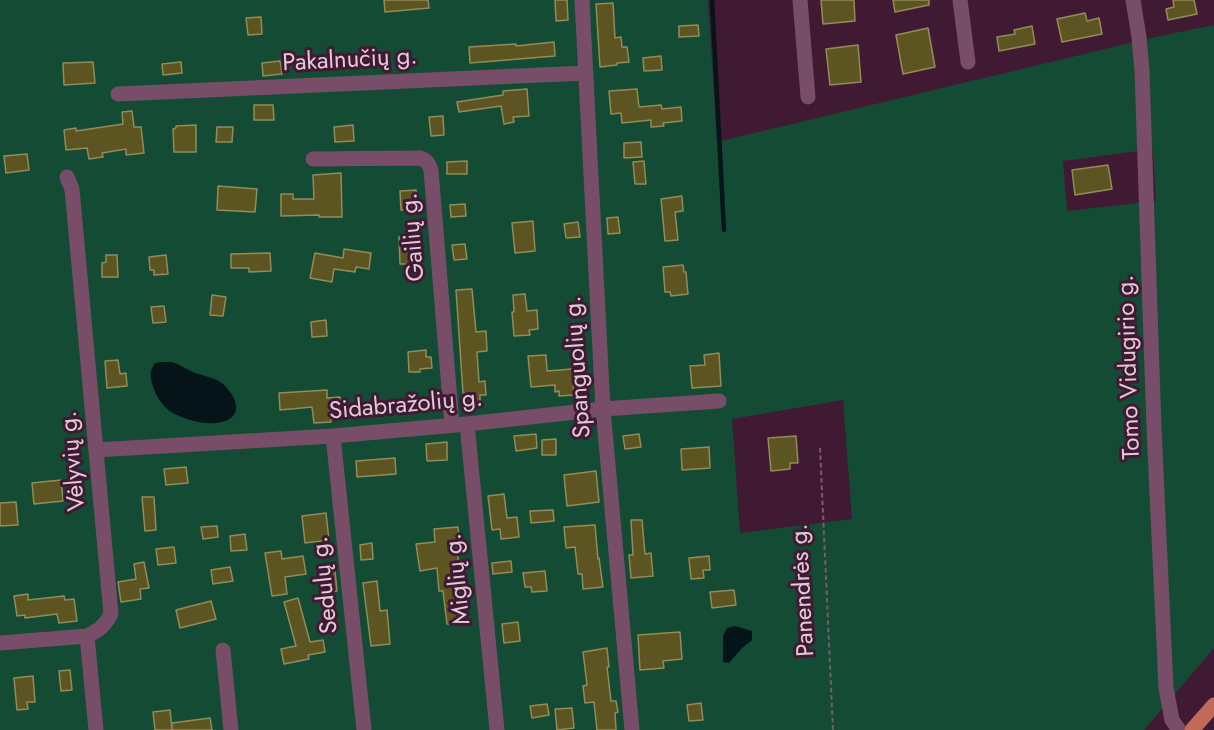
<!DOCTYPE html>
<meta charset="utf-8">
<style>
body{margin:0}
canvas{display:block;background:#401933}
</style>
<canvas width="1214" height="730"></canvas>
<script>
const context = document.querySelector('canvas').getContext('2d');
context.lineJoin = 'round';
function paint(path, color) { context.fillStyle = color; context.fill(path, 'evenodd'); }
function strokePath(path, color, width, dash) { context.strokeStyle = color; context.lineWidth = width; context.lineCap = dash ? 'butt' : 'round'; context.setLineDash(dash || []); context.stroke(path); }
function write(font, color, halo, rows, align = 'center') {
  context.font = font + ' Jost,sans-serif'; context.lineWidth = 6; context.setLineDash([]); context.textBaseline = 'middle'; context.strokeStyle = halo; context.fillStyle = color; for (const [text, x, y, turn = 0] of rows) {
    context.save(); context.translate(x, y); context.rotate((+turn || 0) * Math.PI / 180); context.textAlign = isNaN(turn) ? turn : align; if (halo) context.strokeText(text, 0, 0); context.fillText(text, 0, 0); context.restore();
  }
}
const green = new Path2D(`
 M0 0H708L717 142 1151 38 1214 25V648L1144 730H0ZM1153 149 1156 201 1067 211 1063 161ZM843 400 852 519 740 533 732 419Z`);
const water = new Path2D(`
 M162 362C165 362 169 362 172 362 179 364 186 369 193 372 202 376 214 377 222 383 235 394 246 416 222 422 208 426 186 420 173 413 165 409 156 397 154 389 150 379 149 371 155 363Z
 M735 626 752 631V640L741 649 729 663 723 662V636L727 628Z`);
const stream = new Path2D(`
 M712 0 724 230`);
const building = new Path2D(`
 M384 0H428L429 8 385 12Z
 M555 0H567L568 20 556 21Z
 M821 0H854L855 21 823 24Z
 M893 0H929V5L895 12Z
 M1173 0H1194L1197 14 1168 20 1166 9 1174 7Z
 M613 3 615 38 621 37 622 47H627L629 62 617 63V65L600 67 596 4Z
 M1085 13 1087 21 1099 18 1102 34 1062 42 1057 19Z
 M261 17 262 34 248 35 246 18Z
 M698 25 699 36 679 37V26Z
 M1032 26 1035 44 999 51 997 37 1015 34 1014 30Z
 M928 28 935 67 903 74 896 35Z
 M554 42 555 56 470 63 469 47 516 44V46Z
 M858 45 861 82 830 85 826 49Z
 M661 56 662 70 644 71 643 58Z
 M280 61 282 74 263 76 262 63Z
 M93 62 95 83 64 85 63 63Z
 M181 62 182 73 163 75 162 64Z
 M527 89 529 116 513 117 514 122 504 124 501 106 459 112 457 102 503 95V91Z
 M637 89 639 107 661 105 662 109 681 107 682 121 663 123 664 126 651 127V120L622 123 621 113 611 114 609 91Z
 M254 105H273L274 120H254Z
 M132 111 134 127H141L144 153 126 155V149L102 153 103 157 89 159 87 148 66 150 64 130 76 128V131L123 124 122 112Z
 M443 116 444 135 431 136 429 117Z
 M196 125V152H174L173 129 176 128V126Z
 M353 125 354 141 335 142 334 127Z
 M217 127H233L232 142H216Z
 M641 142 642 157 624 158V143Z
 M27 154 29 170 6 173 4 156Z
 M467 161V174H447V162Z
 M644 161 646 184H635L633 162Z
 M1108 165 1112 189 1075 195 1072 170Z
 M341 173 342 217H319V215L281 216V194H293V199H314L313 175Z
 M218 186 257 189 255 212 217 210Z
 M416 190 417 209 401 210 400 191Z
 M682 196 683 211 675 212 678 240 665 241 661 199Z
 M465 204 466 216 451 217 450 205Z
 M618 217 620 233 608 234 607 218Z
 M533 221 535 251 515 253 512 223Z
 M578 222 580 237 566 238 564 224Z
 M399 237H410L411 244 422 243V264H400Z
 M465 244 467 259 454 260 452 245Z
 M344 249 371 253 369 269 356 267 355 272 334 269 332 282 310 278 315 253 343 258Z
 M270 253 271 271 249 272V268H231V254Z
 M106 255H117L118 277H102V263L106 262Z
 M166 255 168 274 154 275V270H150L149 257Z
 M683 265 684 272H686L688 294 671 296 670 292H665L663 267Z
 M472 289 476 332 486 331 487 351 477 352 479 382 485 381 486 395H480V405L466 406 465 393H463L456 290Z
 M525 294 527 311 537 310 538 329 529 330 530 335 514 336 512 312H514L513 295Z
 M212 295 226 297 223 316 210 315Z
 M164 306 166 322 153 323 151 307Z
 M326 320 327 336 312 337 311 322Z
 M426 350V357H431L432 368 420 369V372H409L408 352Z
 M719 353 721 386 692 388 690 366 705 365 704 355Z
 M546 355 547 371 572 369 574 395 559 396V391L555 392V385L531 387 528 356Z
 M118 360 120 374 126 373 127 386 107 388 105 361Z
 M327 390V398L340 397 342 417H331V422L314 423 312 407 280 410 279 393Z
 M536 434 537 448 516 451 514 436Z
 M639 434 641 447 625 449 623 436Z
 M796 436 798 463H790V469L771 471 768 438Z
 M556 439V455H542V440Z
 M447 442V460L427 461 426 444Z
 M709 447 710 468 682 470 681 449Z
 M395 458 396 474 357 477 356 461Z
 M186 467 188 483 166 485 164 469Z
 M596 471 599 502 567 506 564 475Z
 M61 480 63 501 34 504 32 483Z
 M504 494 507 518 517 517 519 537 501 539 500 529 492 530 488 496Z
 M142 497H154L156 530 145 531Z
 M16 502 18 525 0 526V503Z
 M553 510 554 521 531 523 530 511Z
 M326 513 329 540 305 543 302 516Z
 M631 520H642L645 554 651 553 653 576 631 578 629 555H633Z
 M595 525 598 559 599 558 603 587 583 589 582 574H578L575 547 566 548 564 527Z
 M217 526 218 537 203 539 201 527Z
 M458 527 460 546 457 547 461 589H459L463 623 447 624 443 591H439L437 568 420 571 416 544 435 542 434 529Z
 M245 534 247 550 231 551 230 536Z
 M372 543 373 559 361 560 360 545Z
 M174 547 176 563 158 565 156 549Z
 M281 551 282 559 303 556 306 574 285 577 287 594 272 596 265 553Z
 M709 556 710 570H703L704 578 691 579 689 558Z
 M511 561 512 572 493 574 492 563Z
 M144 562 149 588 140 589 141 599 121 602 118 582 136 579 134 564Z
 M230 567 233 581 213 584 211 570Z
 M335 571 337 591 322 593 319 573Z
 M545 571 547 591 532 592 531 587H525L523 573Z
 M377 581 380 611 387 610 390 644 371 646 363 583Z
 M734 590 736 605 712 608 710 592Z
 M28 594V600L64 596 65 600 74 599 77 621 59 623 57 614 25 618V615L17 616 14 596Z
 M298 598 310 642 323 640 325 652 308 655 309 659 284 664 281 649 296 646 284 602Z
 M211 601 216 619 180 628 176 610Z
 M518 622 520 641 504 643 502 624Z
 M680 632 682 659 663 661 664 668 640 670 638 635Z
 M607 648 609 667H607L611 701H616L618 712 615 713 616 730H597L594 702 585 703 583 686 587 685 583 652Z
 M70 670 72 690 61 691 59 671Z
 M33 676 35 702H27L28 709 17 710 14 678Z
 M701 703 703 720 689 721 687 705Z
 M547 704 549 715 532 718 530 706Z
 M572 708 574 728 557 730 555 709Z
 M170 710 172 729V723L210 718 212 730H155L153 712Z`);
const path = new Path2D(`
 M820 448 833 730`);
const minor = new Path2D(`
 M582 0 603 409 632 730
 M800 0 808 97
 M960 0 968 62
 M1133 0 1139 37 1142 71 1154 428 1166 688 1172 720 1179 730
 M118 94 585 73
 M313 159 420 158C427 160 429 164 431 170L452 425
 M467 424 497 730
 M333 436 364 730
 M96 450 333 436 467 424 603 409 719 401
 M87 636 96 730
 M0 643 87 636C98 631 105 626 111 614L72 189 67 177
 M223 650 231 730`);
const primary = new Path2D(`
 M1192 730 1214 705`);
const streetNames = [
 ["Pakalnučių g.",350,61,-3],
 ["Gailių g.",414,237,-95],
 ["Spanguolių g.",579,367,-94],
 ["Tomo Vidugirio g.",1130,367,-92],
 ["Sidabražolių g.",406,406,-5],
 ["Vėlyvių g.",74,461,-95],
 ["Miglių g.",459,579,-96],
 ["Sedulų g.",326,585,-96],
 ["Panendrės g.",804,590,-93]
];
paint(green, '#144b34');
paint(water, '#051419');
strokePath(stream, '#051419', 4.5);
paint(building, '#5d5521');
strokePath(building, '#938c59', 1.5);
strokePath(path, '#7c5b71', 2, [4.5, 3]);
strokePath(minor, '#784d68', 15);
strokePath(primary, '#c26a59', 15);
write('24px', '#e3cad9', '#401933', streetNames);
</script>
